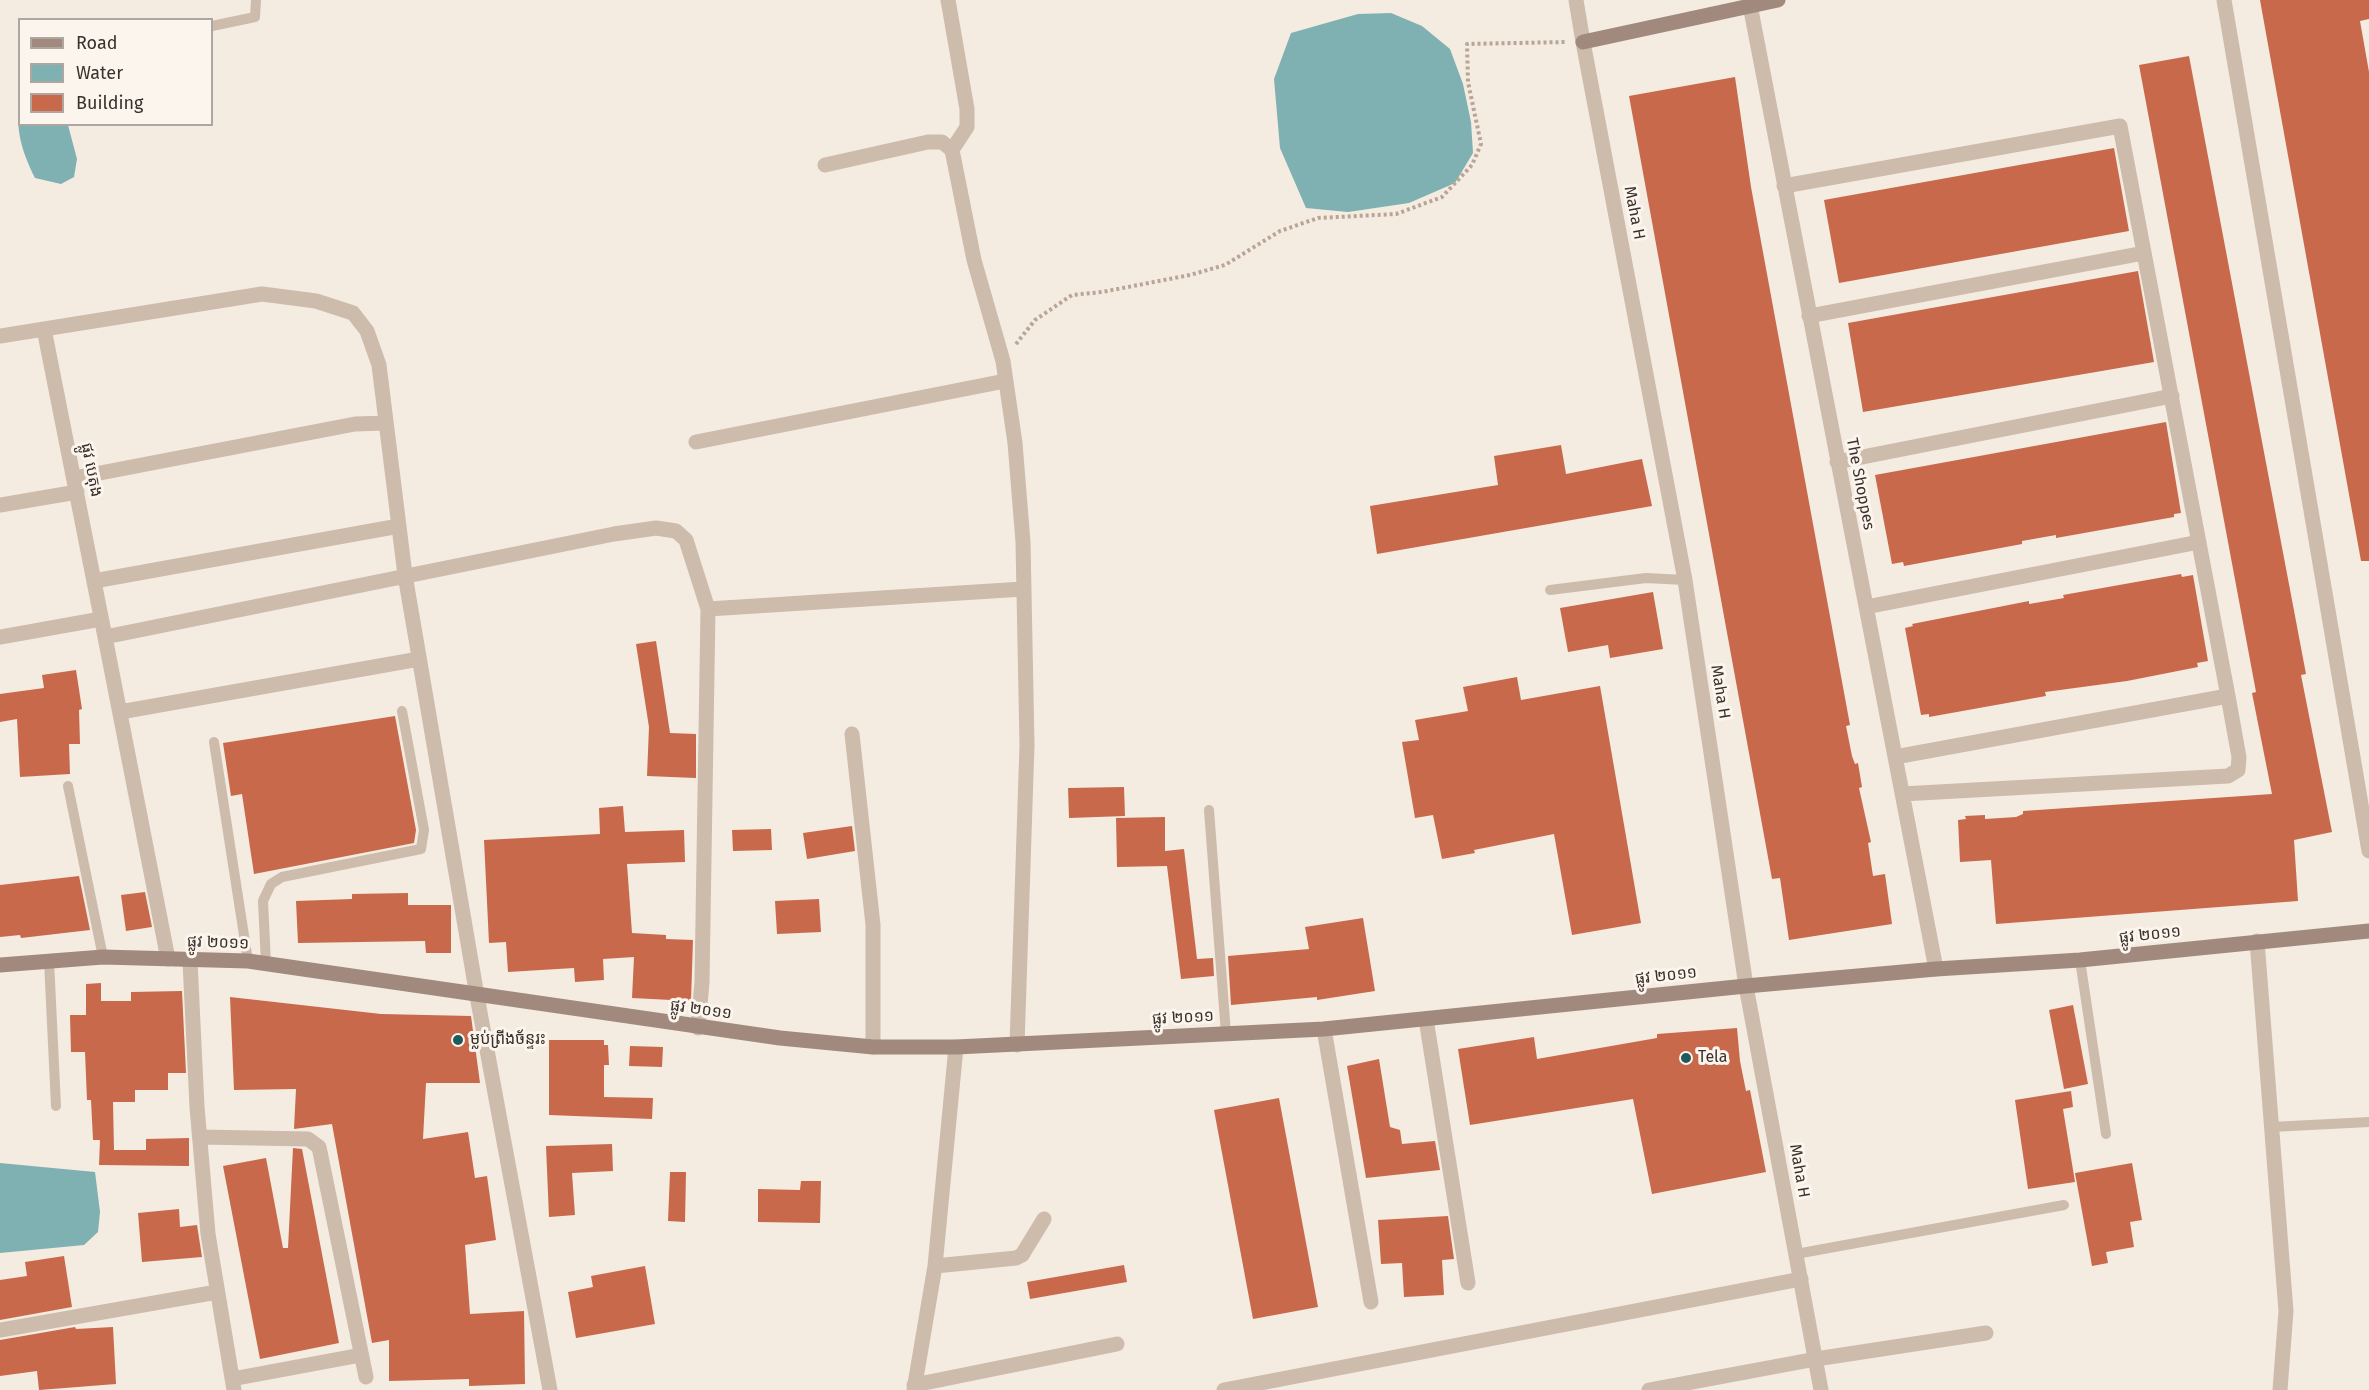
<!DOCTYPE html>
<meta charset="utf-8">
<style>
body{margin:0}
#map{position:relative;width:2369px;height:1390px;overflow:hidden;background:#f4ebe1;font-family:"Fira Sans",sans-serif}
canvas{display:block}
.legend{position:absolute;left:18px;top:18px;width:195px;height:108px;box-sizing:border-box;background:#fbf5ee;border:2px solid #aea6a0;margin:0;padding:8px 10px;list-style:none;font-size:18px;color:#3b302b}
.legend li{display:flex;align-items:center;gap:12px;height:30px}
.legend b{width:30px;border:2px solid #aea6a0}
</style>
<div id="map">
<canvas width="2369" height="1390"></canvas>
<ul class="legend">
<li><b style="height:8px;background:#a18a7d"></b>Road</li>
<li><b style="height:16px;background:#7fb0b2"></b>Water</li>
<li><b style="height:16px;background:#c8694b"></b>Building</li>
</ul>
</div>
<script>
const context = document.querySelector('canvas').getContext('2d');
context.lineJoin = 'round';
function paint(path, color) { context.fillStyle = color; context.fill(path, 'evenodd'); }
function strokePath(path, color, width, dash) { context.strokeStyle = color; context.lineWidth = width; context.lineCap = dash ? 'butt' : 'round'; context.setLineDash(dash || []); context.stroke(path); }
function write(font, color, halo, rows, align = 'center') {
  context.font = font + ' "Fira Sans","Noto Sans Khmer",sans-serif'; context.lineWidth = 6; context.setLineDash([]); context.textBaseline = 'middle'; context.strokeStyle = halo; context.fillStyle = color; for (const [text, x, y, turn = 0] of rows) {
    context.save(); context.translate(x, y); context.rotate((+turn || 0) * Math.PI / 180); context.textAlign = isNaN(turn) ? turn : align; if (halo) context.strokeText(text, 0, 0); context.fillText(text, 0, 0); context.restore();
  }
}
const water = new Path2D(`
 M1391 13 1422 26 1450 49 1463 84 1471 122 1473 153 1455 183 1409 203 1348 212 1306 208 1280 148 1274 79 1291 33 1358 14Z
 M19 107 20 124 68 125 77 159 74 177 61 184 35 178C23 153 16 134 19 107Z
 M0 1163 95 1172 100 1212 98 1232 84 1245 0 1253Z`);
const building = new Path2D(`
 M2260 0H2369V19L2360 21 2369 72V561H2361Z
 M2189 56 2306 674 2301 675 2332 832 2294 840 2298 901 1996 924 1991 860 1960 862 1958 820 1966 819 1965 816 1985 815V819L2016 817 2023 814V811L2272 794 2252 693 2256 692 2139 65Z
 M1735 77 1751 187 1850 725 1846 726 1852 756 1855 764 1858 763 1862 787 1859 788 1871 842 1868 843 1873 876 1885 874 1892 924 1789 940 1780 878 1772 879 1629 96Z
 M2114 148 2129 231 1839 283 1824 200Z
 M2138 271 2154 362 1863 412 1848 323Z
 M2166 422 2181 513 2174 514V517L2056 538V535L2022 541V544L1904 566 1903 562 1892 564 1875 475Z
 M1561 445 1566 474 1642 459 1652 506 1377 554 1370 506 1498 485 1494 456Z
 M2181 574 2182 577 2193 575 2208 661 2197 663 2198 667 2127 681 2045 692 2046 696 1929 717V714L1921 715 1905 628 1913 626 1912 624 2029 601V604L2064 598 2063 595Z
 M1653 592 1663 649 1610 658 1608 645 1568 652 1560 608Z
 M656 641 670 733 696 734V778L647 776 649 727 636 644Z
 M76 670 82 709 79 710 80 744H69L70 774 20 777 17 719 0 722V694L44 688 42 675Z
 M1517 677 1521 700 1600 686 1641 923 1572 935 1554 834 1474 850 1475 853 1442 859 1433 815 1415 818 1402 742 1419 740 1415 720 1468 711 1463 687Z
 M395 716 416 830 414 843 254 874 242 794 231 796 223 743Z
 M1124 787 1125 816 1069 818 1068 788Z
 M623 806 625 832 684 830 685 862 627 864 632 933 666 935V939L693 940 691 1001 632 998 634 957 603 959 604 980 575 982 574 968 508 972 506 942 489 943 484 840 600 834 599 808Z
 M1165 817V851L1184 849 1197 959 1213 958 1214 976 1181 979 1167 866 1117 867 1116 818Z
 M852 826 855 851 807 859 803 833Z
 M771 829 772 850 733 851 732 830Z
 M79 876 90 930 21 938 20 935 0 937V885Z
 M145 892 152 927 126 931 121 895Z
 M408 893V905H451V953H426L425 941 298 943 296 901 352 899V894Z
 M819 899 821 932 777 934 775 901Z
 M1363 918 1375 991 1317 1000V997L1231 1005 1228 956 1309 949 1305 927Z
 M101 983V1001H131V992L182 991 186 1073H168V1090H135V1102H113L114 1150H146V1139L189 1138V1166L99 1165 100 1140H93L91 1100H87L85 1052H71L70 1015H86V984Z
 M230 997 381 1014 471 1016 480 1083H426L423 1139 468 1132 475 1178 487 1176 496 1240 465 1245 470 1314 524 1311 525 1384 469 1386V1379L389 1381V1340L372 1343 332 1124 294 1129 296 1089 234 1090Z
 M2073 1005 2088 1084 2064 1089 2049 1010Z
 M1737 1028 1740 1061 1746 1091 1750 1090 1766 1172 1652 1194 1633 1099 1470 1125 1458 1049 1534 1037 1537 1059 1657 1038V1034Z
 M549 1040H604V1045H608L609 1065H604V1097L653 1098 652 1119 549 1115Z
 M630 1046 663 1047 662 1067 629 1066Z
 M1379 1059 1390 1127 1400 1130 1402 1144 1435 1141 1440 1170 1366 1178 1347 1066Z
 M2071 1091 2073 1107 2063 1109 2075 1182 2028 1189 2015 1100Z
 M1279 1098 1318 1307 1253 1319 1214 1110Z
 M612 1144 613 1171 572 1173 575 1215 549 1217 546 1146Z
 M293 1148 302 1149 339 1343 260 1359 223 1166 266 1158 283 1248H288Z
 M2132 1163 2142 1220 2130 1222 2134 1247 2106 1252 2108 1263 2092 1266 2075 1173Z
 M670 1172H686L685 1222 668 1221Z
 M801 1181H821L820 1223 758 1222V1189L800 1190Z
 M179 1209 180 1227 197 1225 202 1257 142 1262 138 1213Z
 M1448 1216 1454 1259 1442 1260 1444 1295 1404 1297 1402 1263 1381 1264 1378 1220Z
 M64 1256 72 1307 0 1320V1280L27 1276 25 1262Z
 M1124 1265 1127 1282 1030 1299 1027 1282Z
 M645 1266 655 1324 576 1338 568 1292 593 1287 591 1276Z
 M75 1327 76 1329 113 1327 116 1384 39 1390 37 1371 0 1376V1340Z`);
const path = new Path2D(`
 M1016 344 1035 320 1072 295 1102 292 1190 275 1225 265 1280 231 1318 218 1396 214 1442 197 1472 165 1481 144 1468 82 1467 44 1566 42`);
const service = new Path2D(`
 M212 26 255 17 256 0
 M1550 590 1646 578 1685 580
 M214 742 248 961
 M68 786 103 957
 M1209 810 1226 1034
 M2080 960 2106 1134
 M49 961 56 1106
 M266 964 263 901 271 884 282 877 421 849 424 830 402 711
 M2271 1127 2369 1122
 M1796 1254 2064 1205`);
const minor = new Path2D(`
 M948 0 967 109V127L952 150
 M1576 0 1583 42
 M2224 0 2369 851
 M1750 5 1936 969
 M825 165 928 142H942L952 150 974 260 1003 361 1015 443 1023 542 1027 745 1017 1045
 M1784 186 2120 126 2228 696 2239 757 2238 770 2228 776 1902 794
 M1809 316 2144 253
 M44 329 105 637 614 534 656 528 676 531 686 540 708 609 702 982 698 1028
 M0 336 262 294 316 301 353 313 367 331 379 365 405 575 477 996
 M696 442 1005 381
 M1837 462 2172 396
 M74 478 355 424 386 423
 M0 505 77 492
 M94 581 399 526
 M1866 607 2199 542
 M708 609 1023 589
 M0 637 101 619
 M105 637 168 959
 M120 712 419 659
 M852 734 873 925V1047
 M1895 757 2228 696
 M2257 941 2286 1311 2280 1390
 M190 961 197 1107 208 1234 234 1390
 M1426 1019 1468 1283
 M1324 1029 1371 1302
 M200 1137 308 1139 319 1147 366 1377
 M935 1266 1016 1258 1022 1255 1044 1219
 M0 1330 217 1292
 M232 1379 361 1355
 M914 1385 1117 1344
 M914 1390 935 1266 956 1047
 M1224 1390 1801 1279
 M1649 1390 1816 1359 1986 1333`);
const tertiary = new Path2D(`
 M1583 42 1685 580 1746 986 1821 1390
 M477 996 550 1390`);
const secondary = new Path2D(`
 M1583 42 1778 0
 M0 965 103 957 248 961 780 1038 873 1047H956L1324 1029 1746 986 1936 969 2080 960 2369 931`);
const markers = [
 [458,1040,6,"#1f5a5e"],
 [1686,1058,6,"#1f5a5e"]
];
const streetNames = [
 ["Maha H",1634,213,79],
 ["ផ្លូវ បេតុង",91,470,79],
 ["The Shoppes",1860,484,79],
 ["Maha H",1720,692,81],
 ["ផ្លូវ ២០១១",2150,935,-6],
 ["ផ្លូវ ២០១១",218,943,2],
 ["ផ្លូវ ២០១១",1666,976,-6],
 ["ផ្លូវ ២០១១",701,1010,8],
 ["ផ្លូវ ២០១១",1183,1018,-3],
 ["Maha H",1799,1171,80]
];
const poiNames = [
 ["ម្លប់ព្រីងច័ន្ទរះ",470,1040],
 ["Tela",1698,1058]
];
paint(water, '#7fb0b2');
paint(building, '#c8694b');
strokePath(path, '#b9a596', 4, [3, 3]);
strokePath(service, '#cdbbac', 10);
strokePath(minor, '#cdbbac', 15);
strokePath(tertiary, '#cdbbac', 15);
strokePath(secondary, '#a18a7d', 15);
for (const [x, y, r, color] of markers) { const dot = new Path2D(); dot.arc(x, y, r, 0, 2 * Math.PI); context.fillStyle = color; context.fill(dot); strokePath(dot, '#fbf5ee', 2); }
write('16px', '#3b302b', '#fbf5ee', streetNames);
write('16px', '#3b302b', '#fbf5ee', poiNames, 'left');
</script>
